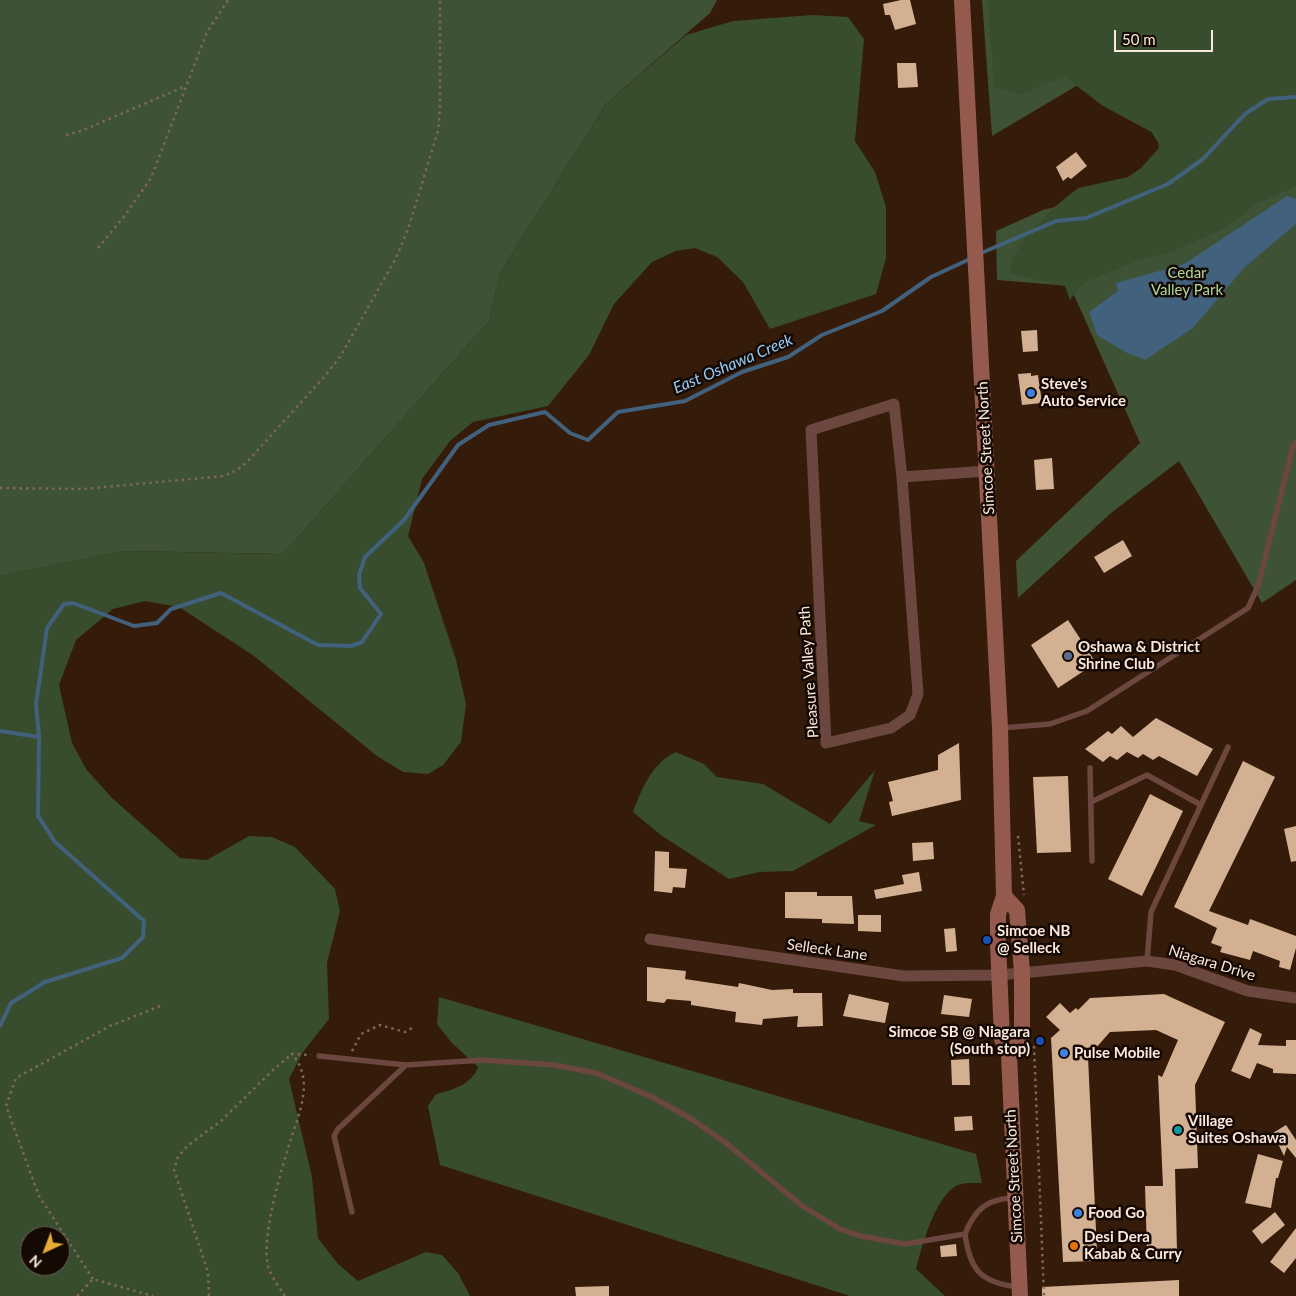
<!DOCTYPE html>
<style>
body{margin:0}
#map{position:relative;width:1296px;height:1296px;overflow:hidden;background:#351b09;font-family:Lato,sans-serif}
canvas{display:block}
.north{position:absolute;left:20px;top:1226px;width:50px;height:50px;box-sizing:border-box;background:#140903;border:1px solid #70625a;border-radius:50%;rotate:223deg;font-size:14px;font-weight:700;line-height:20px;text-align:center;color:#fae8dd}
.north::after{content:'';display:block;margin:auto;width:18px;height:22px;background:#e5ad35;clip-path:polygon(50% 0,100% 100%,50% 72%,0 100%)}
.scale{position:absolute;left:1114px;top:30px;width:99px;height:22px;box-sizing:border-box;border:2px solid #fae8dd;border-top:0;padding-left:6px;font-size:15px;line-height:18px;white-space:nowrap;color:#fae8dd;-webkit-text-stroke:4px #140903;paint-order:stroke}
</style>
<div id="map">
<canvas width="1296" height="1296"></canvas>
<div class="north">N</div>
<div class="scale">50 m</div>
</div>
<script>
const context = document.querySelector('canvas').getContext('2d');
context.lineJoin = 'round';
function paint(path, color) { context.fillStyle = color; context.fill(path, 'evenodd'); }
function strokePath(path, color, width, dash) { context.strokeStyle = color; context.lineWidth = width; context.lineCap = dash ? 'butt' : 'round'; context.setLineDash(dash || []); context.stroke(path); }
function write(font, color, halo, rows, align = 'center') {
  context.font = font + ' Lato,sans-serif'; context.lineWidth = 5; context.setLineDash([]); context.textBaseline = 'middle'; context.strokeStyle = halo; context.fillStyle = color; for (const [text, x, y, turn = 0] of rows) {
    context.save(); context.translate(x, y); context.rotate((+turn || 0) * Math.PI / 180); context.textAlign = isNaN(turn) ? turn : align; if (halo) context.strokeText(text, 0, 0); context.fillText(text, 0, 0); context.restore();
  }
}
const green = new Path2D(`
 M0 0H717L710 13 606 104 500 273 489 321 283 554 125 551 0 576Z
 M982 0H1296V580L1262 603 1179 461 1111 513 1018 598 1016 561 1140 443 1070 286 997 280 996 231 1043 210 1111 193 1171 163 1110 66 992 136Z`);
const forest = new Path2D(`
 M988 0H1296V186L1256 204 1225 228 1174 251 1134 262 1083 283 1070 300 1065 286 1010 273 1012 260 1025 238 1052 209 1078 188 1128 177 1141 168 1159 148 1157 135 1103 106 1065 77 1021 94 994 88Z
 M812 15 848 17 864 39 855 141 875 172 886 207V258L876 294 770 329 743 282 717 257 695 248 676 251 652 262 614 304 589 355 548 406 473 422 450 441 422 479 408 536 424 563 456 660 466 704 461 742 443 765 428 774 403 772 377 756 254 656 179 607 145 601 113 609 76 640 59 685 72 743 86 769 112 798 180 858 207 860 249 836 272 837 295 847 335 889 340 911 327 963 329 1019 303 1052 289 1079 312 1177 318 1238 338 1264 358 1281 426 1252 442 1255 458 1273 470 1296H0V576L125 551 283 554 489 321 500 273 606 104 686 35 733 21ZM30 1236H60V1266H30Z
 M676 752 704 764 717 777 763 784 830 824 875 770 859 821 876 825 793 871 759 872 729 879 662 836 633 812C642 788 652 763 676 752Z
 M439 997 976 1154 982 1183C975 1183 962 1182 956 1186 934 1199 922 1246 916 1269L945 1296H850L440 1165 428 1106 436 1094C453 1090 472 1084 478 1067L451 1042 437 1024Z`);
const water = new Path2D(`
 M1287 196 1296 199V224L1244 268 1193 328 1145 360 1125 352 1097 335 1089 312 1118 291 1116 283 1184 264Z`);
const stream = new Path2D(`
 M979 254 1056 221 1086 218 1168 184 1203 159 1245 114 1268 99 1296 97
 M0 731 39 737
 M0 1026 11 1003 45 982 122 958 143 937 144 921 55 842 38 816 39 737 36 704 47 628 64 604 73 603 134 626 157 623 171 609 221 593 318 645 351 646 362 642 381 614 360 588 359 575 365 557 404 520 458 445 489 425 545 412 570 433 588 440 618 412 685 401 742 372 788 357 822 335 882 311 931 277 970 259`);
const building = new Path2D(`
 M901 0H910L916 24 895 30 890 15H885L883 4Z
 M897 63H916L918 87 898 88Z
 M1076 152 1087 166 1071 179 1068 177 1063 181 1056 167Z
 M1037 330 1038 351 1023 352 1021 331Z
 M1031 373V376L1038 375 1042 403 1022 405 1018 374Z
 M1052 458 1054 489 1036 490 1034 460Z
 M1123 540 1132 556 1104 573 1094 557Z
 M1068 620 1096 663 1058 688 1031 645Z
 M1156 718 1213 749 1197 776 1159 756 1153 760 1143 754 1138 758 1127 752 1117 760 1110 756 1103 762 1085 749 1108 731 1112 734 1121 726 1133 737Z
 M959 743 961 800 892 816 889 802 893 801 888 782 938 770V755Z
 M1243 761 1275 777 1209 911 1248 925 1250 919 1296 936V948L1290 970 1279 967 1280 961 1253 951 1250 960 1220 952 1222 947 1211 943 1217 928 1174 907Z
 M1068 776 1071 852 1037 853 1033 777Z
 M1150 794 1183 811 1142 896 1108 879Z
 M1296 826V861L1291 862 1284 829Z
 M933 842 934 859 913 861 912 843Z
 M655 851 669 852V868L687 869 685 888 673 887 672 893 654 891Z
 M919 872 922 891 876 899 874 890 904 884 902 875Z
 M785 892H817V896H852L854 924 822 923V919L785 918Z
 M858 915H881V932L858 931Z
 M955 928 957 951 946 952 944 929Z
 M647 967 686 971 685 979 738 987 739 983 772 990 793 989V993H822L823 1026 797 1027 798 1016 763 1019 762 1025 735 1022 736 1012 691 1005V1001L667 999 664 1003 647 1001Z
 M849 994 889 1003 885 1023 843 1016Z
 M1164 994 1225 1022 1195 1085 1198 1168 1175 1169 1177 1251H1147L1145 1186H1163L1158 1075 1162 1077 1178 1040 1156 1030 1110 1032 1088 1057 1097 1252H1094L1095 1261 1063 1262 1051 1038 1060 1030 1046 1017 1060 1003 1070 1013 1076 1008 1078 1010 1090 998Z
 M944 995 972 999 969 1017 941 1014Z
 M1250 1028 1262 1034 1258 1045 1286 1046V1040H1296V1074L1273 1073V1069L1257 1063 1250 1079 1231 1071Z
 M969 1059 970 1085H952L951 1060Z
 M972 1116 973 1130 955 1131 954 1117Z
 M1286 1125 1296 1140V1158L1287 1147 1284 1156 1273 1133Z
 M1258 1154 1283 1161 1278 1178H1276L1271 1208 1245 1203Z
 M1275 1212 1285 1225 1262 1244 1252 1231Z
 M1296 1228V1258L1284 1273 1270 1262Z
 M956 1244 957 1256 941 1257 940 1246Z
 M1179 1280V1296H1042V1287Z
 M609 1286V1296H576L575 1287Z`);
const path = new Path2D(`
 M66 135 81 131 186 86
 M98 248 123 218 151 178 207 32 228 0
 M0 488 83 489 224 476 237 470 246 463 324 377 340 357 396 258 408 229 438 131 440 108V0
 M1018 836 1024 895
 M1034 1046 1044 1296
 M352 1051 361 1034 380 1025 405 1032 412 1028
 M93 1279 39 1196 6 1106 16 1078 110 1026 163 1005
 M77 1296 93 1279 153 1296
 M209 1296 208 1272 174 1170 178 1157 187 1146 221 1121 273 1070 292 1054
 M285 1296C279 1287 271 1277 268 1266 261 1237 281 1171 290 1142 299 1113 315 1080 292 1054L311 1055`);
const service = new Path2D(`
 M1001 728 1050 724 1087 711 1248 608 1258 586 1293 446 1296 443
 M1090 768 1092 861
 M1091 802 1147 775 1201 805
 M1147 961 1151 912 1228 747
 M319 1056 406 1065 338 1129 334 1136 352 1212
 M406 1065 483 1060 554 1065 596 1073 650 1096 693 1120 726 1143 801 1205 838 1228 860 1236 905 1244 965 1234C975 1209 987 1199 1013 1198
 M965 1234C970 1270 980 1282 1017 1287`);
const minor = new Path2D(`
 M902 477 918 694 910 715 891 728 826 743 811 430 894 404 902 477 987 471
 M650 939 904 976 1000 975 1147 961 1175 965 1248 991 1296 998`);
const secondary = new Path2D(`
 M962 0 1000 728 1004 896 998 914V944L1002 1039 1009 1055 1020 1296
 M1004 896 1017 910 1022 972V1038L1009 1055`);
const markers = [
 [1031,393,5,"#3f7fe0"],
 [1068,656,5,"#5c6f8a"],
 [987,940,5,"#1a4fb4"],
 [1040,1041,5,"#1a4fb4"],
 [1064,1053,5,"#3f7fe0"],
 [1178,1130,5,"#0f9aa8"],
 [1078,1213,5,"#3f7fe0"],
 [1074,1246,5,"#e8710a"]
];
const parkNames = [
 ["Cedar",1187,273],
 ["Valley Park",1187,290]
];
const poiNames = [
 ["Steve's",1041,384],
 ["Auto Service",1041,401],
 ["Oshawa & District",1078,647],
 ["Shrine Club",1078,664],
 ["Simcoe NB",997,931],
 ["@ Selleck",997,948],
 ["Simcoe SB @ Niagara",1030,1032,"right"],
 ["(South stop)",1030,1049,"right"],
 ["Pulse Mobile",1074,1053],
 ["Village",1188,1121],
 ["Suites Oshawa",1188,1138],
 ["Food Go",1088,1213],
 ["Desi Dera",1084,1237],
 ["Kabab & Curry",1084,1254]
];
const streetNames = [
 ["Simcoe Street North",986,448,-93],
 ["Pleasure Valley Path",809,672,-94],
 ["Selleck Lane",827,950,8],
 ["Niagara Drive",1212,963,17],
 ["Simcoe Street North",1014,1176,-93]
];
const waterNames = [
 ["East Oshawa Creek",733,364,-23]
];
paint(green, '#3e5235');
paint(forest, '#384d2e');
paint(water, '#41617c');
strokePath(stream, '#41617c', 4);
paint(building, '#d4b093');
strokePath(path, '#7f6859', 2.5, [2.5, 4]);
strokePath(service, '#6b473f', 5.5);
strokePath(minor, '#6b473f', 11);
strokePath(secondary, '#945a4d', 16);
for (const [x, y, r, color] of markers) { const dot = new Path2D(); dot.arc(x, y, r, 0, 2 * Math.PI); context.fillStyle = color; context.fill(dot); strokePath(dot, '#140903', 2); }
write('15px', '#b1d8a0', '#140903', parkNames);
write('bold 15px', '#fae8dd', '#140903', poiNames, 'left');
write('15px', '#fae8dd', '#140903', streetNames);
write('italic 16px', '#93caf8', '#140903', waterNames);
</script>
